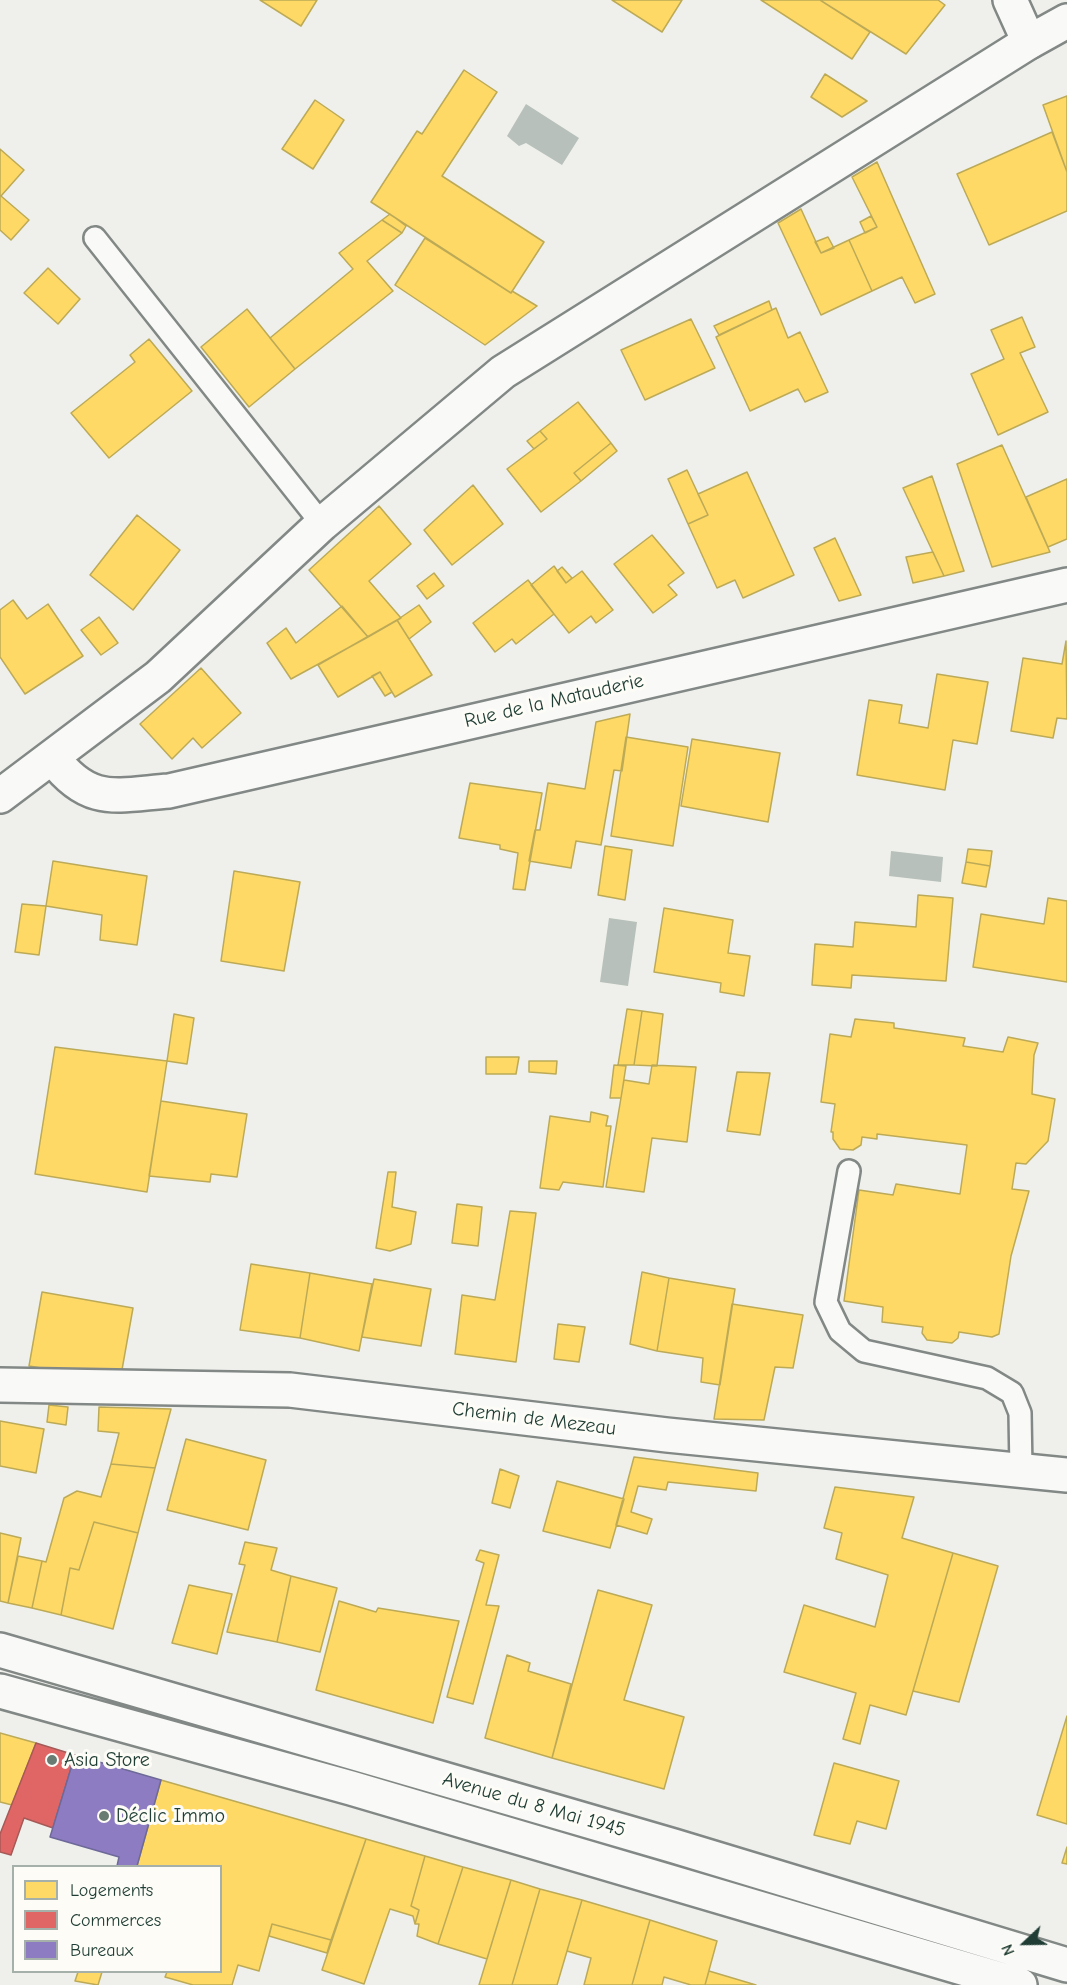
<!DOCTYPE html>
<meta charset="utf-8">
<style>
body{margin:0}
#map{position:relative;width:1067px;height:1985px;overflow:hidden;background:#eff0ec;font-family:"Comic Neue",sans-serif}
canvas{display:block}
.legend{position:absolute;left:12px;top:1865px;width:210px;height:108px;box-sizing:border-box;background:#fdfcf7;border:2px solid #a4b0a9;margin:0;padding:8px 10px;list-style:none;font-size:18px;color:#1f3d34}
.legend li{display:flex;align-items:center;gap:12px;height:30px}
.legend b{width:30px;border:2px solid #a4b0a9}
.north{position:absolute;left:995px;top:1913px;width:60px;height:60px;-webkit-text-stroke:4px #fdfcf7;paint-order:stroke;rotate:248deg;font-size:16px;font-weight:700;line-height:24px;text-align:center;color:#1f3d34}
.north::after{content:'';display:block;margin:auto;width:21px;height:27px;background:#1f3d34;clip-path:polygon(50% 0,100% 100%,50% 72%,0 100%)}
</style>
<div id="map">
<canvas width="1067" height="1985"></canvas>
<ul class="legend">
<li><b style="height:16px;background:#ffd966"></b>Logements</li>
<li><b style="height:16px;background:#e06666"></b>Commerces</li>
<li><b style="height:16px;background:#8e7cc3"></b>Bureaux</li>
</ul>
<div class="north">N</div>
</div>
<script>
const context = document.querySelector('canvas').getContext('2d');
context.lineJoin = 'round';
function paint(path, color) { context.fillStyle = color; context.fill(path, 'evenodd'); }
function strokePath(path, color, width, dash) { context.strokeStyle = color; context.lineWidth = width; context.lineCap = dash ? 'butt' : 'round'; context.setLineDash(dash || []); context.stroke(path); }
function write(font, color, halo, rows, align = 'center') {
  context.font = font + ' "Comic Neue",sans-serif'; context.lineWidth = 6; context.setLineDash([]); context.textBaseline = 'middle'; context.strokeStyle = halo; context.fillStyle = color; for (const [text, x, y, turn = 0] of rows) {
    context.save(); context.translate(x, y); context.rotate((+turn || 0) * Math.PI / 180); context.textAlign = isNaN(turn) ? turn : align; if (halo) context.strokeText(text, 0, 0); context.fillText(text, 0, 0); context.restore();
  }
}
const water = new Path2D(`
 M526 104 579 138 562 165 526 143 519 146 507 136Z
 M891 851 943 857 941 882 889 876Z
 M609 918 637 922 628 986 600 982Z`);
const homes = new Path2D(`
 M260 0H317L301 26Z
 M612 0H682L662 32Z
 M761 0H820L870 32 852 59Z
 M820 0H938L945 5 906 54Z
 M464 70 497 92 442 176 544 242 511 293 371 202 417 131 422 134Z
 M825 74 867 101 842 117 811 97Z
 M1067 96V172L1043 105Z
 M315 100 344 120 313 169 282 149Z
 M1052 132 1067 172V211L989 245 957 174Z
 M0 149 24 170 1 196 29 220 11 240 0 230Z
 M877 162 935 294 915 303 902 277 872 291 849 240 877 227 852 177Z
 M801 209 821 253 849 240 872 291 821 315 778 223Z
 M390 214 406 226 402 233 382 220Z
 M871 216 877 227 865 233 860 222Z
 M382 220 402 233 367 261 393 291 295 369 270 338 353 269 339 253Z
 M828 237 834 248 821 253 815 242Z
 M425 238 511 293 512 291 537 306 485 345 395 285Z
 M48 268 80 299 58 324 24 293Z
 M769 301 772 310 719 335 714 326Z
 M776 308 788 338 800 332 828 392 805 402 798 389 750 411 716 337Z
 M247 309 295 369 249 407 201 347Z
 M1022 317 1035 347 1020 353 1048 412 998 435 971 374 1004 359 991 330Z
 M691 319 715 368 645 400 621 350Z
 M149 339 192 391 109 458 71 413 135 362 130 355Z
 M578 402 611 443 574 473 581 481 541 512 507 469 547 439 540 431Z
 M540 431 547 439 534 449 527 441Z
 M611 443 617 451 581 481 574 473Z
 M1002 445 1050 552 992 567 957 464Z
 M687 470 708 515 688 524 668 479Z
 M747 472 794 575 743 598 735 580 717 588 688 524 708 515 698 494Z
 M932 476 964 571 944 576 903 488Z
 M1067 479V539L1048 547 1026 497Z
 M473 485 503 524 452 565 424 530Z
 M379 506 411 544 369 581 401 618 368 637 309 570Z
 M137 515 180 550 133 610 90 575Z
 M652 535 684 573 668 585 677 595 653 613 614 564Z
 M835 538 861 595 839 601 814 548Z
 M933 552 944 576 913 583 906 557Z
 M554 566 566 583 582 571 613 610 596 623 591 616 569 633 531 585Z
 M562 567 572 578 566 583 557 571Z
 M434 573 444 586 427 599 417 586Z
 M528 580 554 614 516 644 512 639 495 652 473 623Z
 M13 600 27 619 48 604 83 656 25 694 0 657V610Z
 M419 605 431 622 409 639 397 620Z
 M342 606 368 637 291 679 267 643 286 628 296 643Z
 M99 617 118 643 101 655 81 630Z
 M397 620 432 675 395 697 380 672 338 697 318 665Z
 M1066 641 1067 719 1057 718 1053 738 1011 731 1023 658 1062 664Z
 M201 668 241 713 202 748 193 738 172 759 140 724Z
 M380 672 392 692 385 696 372 676Z
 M937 674 988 682 977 744 953 740 945 790 857 775 869 700 902 705 899 723 928 728Z
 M630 714 622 771 614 770 601 845 576 841 571 868 529 861 535 830H540L548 783 585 789 596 722Z
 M626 737 688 747 673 846 611 836Z
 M692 739 780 753 768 822 681 806Z
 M470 783 542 793 525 890 513 889 518 853 500 849V845L459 838Z
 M605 846 632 850 625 900 598 895Z
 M968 849 992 851 990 866 966 862Z
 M53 861 147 876 137 945 100 940 102 915 46 906Z
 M966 862 990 866 986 887 962 883Z
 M234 871 300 882 284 971 221 961Z
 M918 895 953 898 946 981 852 975 851 988 812 985 815 944 853 947 855 922 916 927Z
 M1048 898 1067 901V982L973 967 981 914 1044 924Z
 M22 904 46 906 39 955 15 952Z
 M664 908 733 920 728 953 750 956 744 996 720 992 721 983 654 972Z
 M627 1009 642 1011 634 1065H618Z
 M642 1011 663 1014 657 1066 634 1065Z
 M174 1014 194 1018 187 1064 167 1061Z
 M855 1019 894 1023V1028L965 1038 963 1046 1003 1052 1008 1037 1038 1043 1034 1055 1032 1094 1055 1099 1048 1141 1026 1164 1016 1163 1012 1189 1029 1191 1011 1256 999 1334 992 1337 959 1332 958 1338 952 1343 927 1340 922 1333 923 1327 882 1322 883 1307 844 1301 859 1190 893 1195 896 1184 960 1194 967 1145 877 1134V1139L862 1137 861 1145 853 1150 840 1149 833 1139V1132H831L835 1104 821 1102 830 1034 851 1037Z
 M55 1047 167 1061 147 1192 35 1174Z
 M486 1057H519L516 1074H486Z
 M529 1061H557L556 1074 529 1072Z
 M614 1065 626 1066 621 1098H610Z
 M652 1065 696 1067 687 1142 652 1138 644 1192 606 1187 624 1080 649 1084Z
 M737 1072 770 1073 760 1135 727 1131Z
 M161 1101 247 1114 237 1177 211 1174 210 1182 149 1176Z
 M591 1112 608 1116 606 1126H611L603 1187 563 1182 559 1190 540 1188 550 1116 590 1122Z
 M388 1172H396L392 1207 416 1212 411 1244 390 1251 376 1248Z
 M457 1204 482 1207 478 1246 452 1243Z
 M510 1211 536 1213 516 1362 455 1354 462 1295 495 1300Z
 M251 1264 310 1273 300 1338 240 1330Z
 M642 1272 669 1278 657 1351 630 1344Z
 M310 1273 372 1284 359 1351 300 1338Z
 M669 1278 735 1289 720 1385 701 1382 703 1358 657 1351Z
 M374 1279 431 1289 421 1346 362 1337Z
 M42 1292 133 1308 120 1381 29 1366Z
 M732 1304 803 1315 793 1368 775 1367 764 1420 714 1419Z
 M558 1324 585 1327 579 1362 554 1359Z
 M49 1405 68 1407 66 1425 47 1422Z
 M99 1407 171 1409 155 1468 111 1464 119 1433 98 1431Z
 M0 1421 44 1429 36 1473 0 1466Z
 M186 1439 266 1460 248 1530 167 1510Z
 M634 1457 758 1473 756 1491 668 1482 666 1490 638 1486 631 1512 652 1519 647 1534 616 1525Z
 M111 1464 155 1468 138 1533 94 1522 79 1570 70 1568 61 1615 32 1608 42 1561 46 1562 64 1498 77 1491 101 1497Z
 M500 1469 519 1476 510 1508 492 1503Z
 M557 1481 624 1499 610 1548 543 1531Z
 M835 1487 914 1497 902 1538 953 1553 906 1715 870 1705 860 1744 843 1739 856 1693 784 1672 804 1605 875 1627 888 1575 836 1559 842 1533 824 1528Z
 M94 1522 138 1533 113 1629 61 1615 70 1568 79 1570Z
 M0 1533 21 1538 8 1603 0 1601Z
 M245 1542 277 1548 271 1570 291 1576 277 1642 227 1632 245 1565 239 1564Z
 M480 1550 499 1555 486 1605 499 1606 473 1704 447 1697 484 1563 476 1560Z
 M953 1553 998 1566 959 1702 913 1691Z
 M18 1556 42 1561 32 1608 8 1603Z
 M291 1576 337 1588 320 1652 277 1642Z
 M189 1585 232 1594 217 1654 172 1643Z
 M598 1590 652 1605 624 1700 684 1717 664 1789 552 1758Z
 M339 1601 376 1612 378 1608 459 1621 433 1723 316 1690Z
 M507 1655 530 1663 528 1671 571 1684 552 1758 485 1738Z
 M1067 1716V1824L1037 1815Z
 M0 1733 36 1743 12 1805 0 1802Z
 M834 1763 899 1781 886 1829 857 1821 850 1844 814 1835Z
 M161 1780 366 1839 331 1940 272 1924 259 1971 238 1965 232 1985H193L165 1977 167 1972H220V1866H137Z
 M366 1839 425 1856 411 1906 419 1910 415 1924 413 1916 390 1909 364 1984 322 1970Z
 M1067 1847V1864L1062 1863Z
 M425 1856 463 1867 438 1944 417 1936 419 1924H415L419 1910 411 1906Z
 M463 1867 511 1880 487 1959 438 1944Z
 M511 1880 540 1889 512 1985H479Z
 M540 1889 582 1900 557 1985H512Z
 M582 1900 650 1920 632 1985H584L591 1958 567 1951Z
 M650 1920 717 1941 705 1985H691L664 1977 662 1985H632Z
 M272 1924 331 1940 327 1953 269 1936Z
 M709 1971 756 1985H705Z
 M78 1972H102L98 1985 75 1981Z`);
const shops = new Path2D(`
 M36 1743 75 1755 53 1828 24 1818 11 1855 0 1852V1834Z`);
const offices = new Path2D(`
 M75 1755 161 1780 137 1866H117L119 1857 50 1837Z`);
const service = new Path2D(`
 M95 238 322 524
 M849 1171 826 1302 840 1331 864 1351 987 1378 1012 1393 1020 1413 1021 1470`);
const minor = new Path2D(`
 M1010 0 1029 42
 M53 758C89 806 116 795 169 791L1067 585
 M0 1385 290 1390 667 1435 1067 1475`);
const tertiary = new Path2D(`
 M0 796 158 677 322 524 503 372 1029 42 1067 21`);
const secondary = new Path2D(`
 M0 1650 674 1846 1067 1965
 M0 1691 351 1788 1020 1985`);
const markers = [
 [52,1760,6,"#687c74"],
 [104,1816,6,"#687c74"]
];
const streetNames = [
 ["Rue de la Matauderie",554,701,-13],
 ["Chemin de Mezeau",534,1419,7],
 ["Avenue du 8 Mai 1945",534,1805,16]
];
const poiNames = [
 ["Asia Store",64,1760],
 ["Déclic Immo",116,1816]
];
paint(water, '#b7c0ba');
paint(homes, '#ffd966');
strokePath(homes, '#bcaa57', 1.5);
paint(shops, '#e06666');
strokePath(shops, '#a65a57', 1.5);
paint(offices, '#8e7cc3');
strokePath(offices, '#6d6998', 1.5);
strokePath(service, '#828885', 26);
strokePath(minor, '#828885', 38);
strokePath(tertiary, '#828885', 38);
strokePath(secondary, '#828885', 38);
strokePath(service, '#f9f9f7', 21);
strokePath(minor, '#f9f9f7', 33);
strokePath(tertiary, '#f9f9f7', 33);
strokePath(secondary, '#f9f9f7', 33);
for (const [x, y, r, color] of markers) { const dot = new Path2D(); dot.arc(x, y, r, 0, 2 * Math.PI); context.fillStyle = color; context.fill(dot); strokePath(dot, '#fdfcf7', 2); }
write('20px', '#1f3d34', '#fdfcf7', streetNames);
write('20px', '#1f3d34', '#fdfcf7', poiNames, 'left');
</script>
